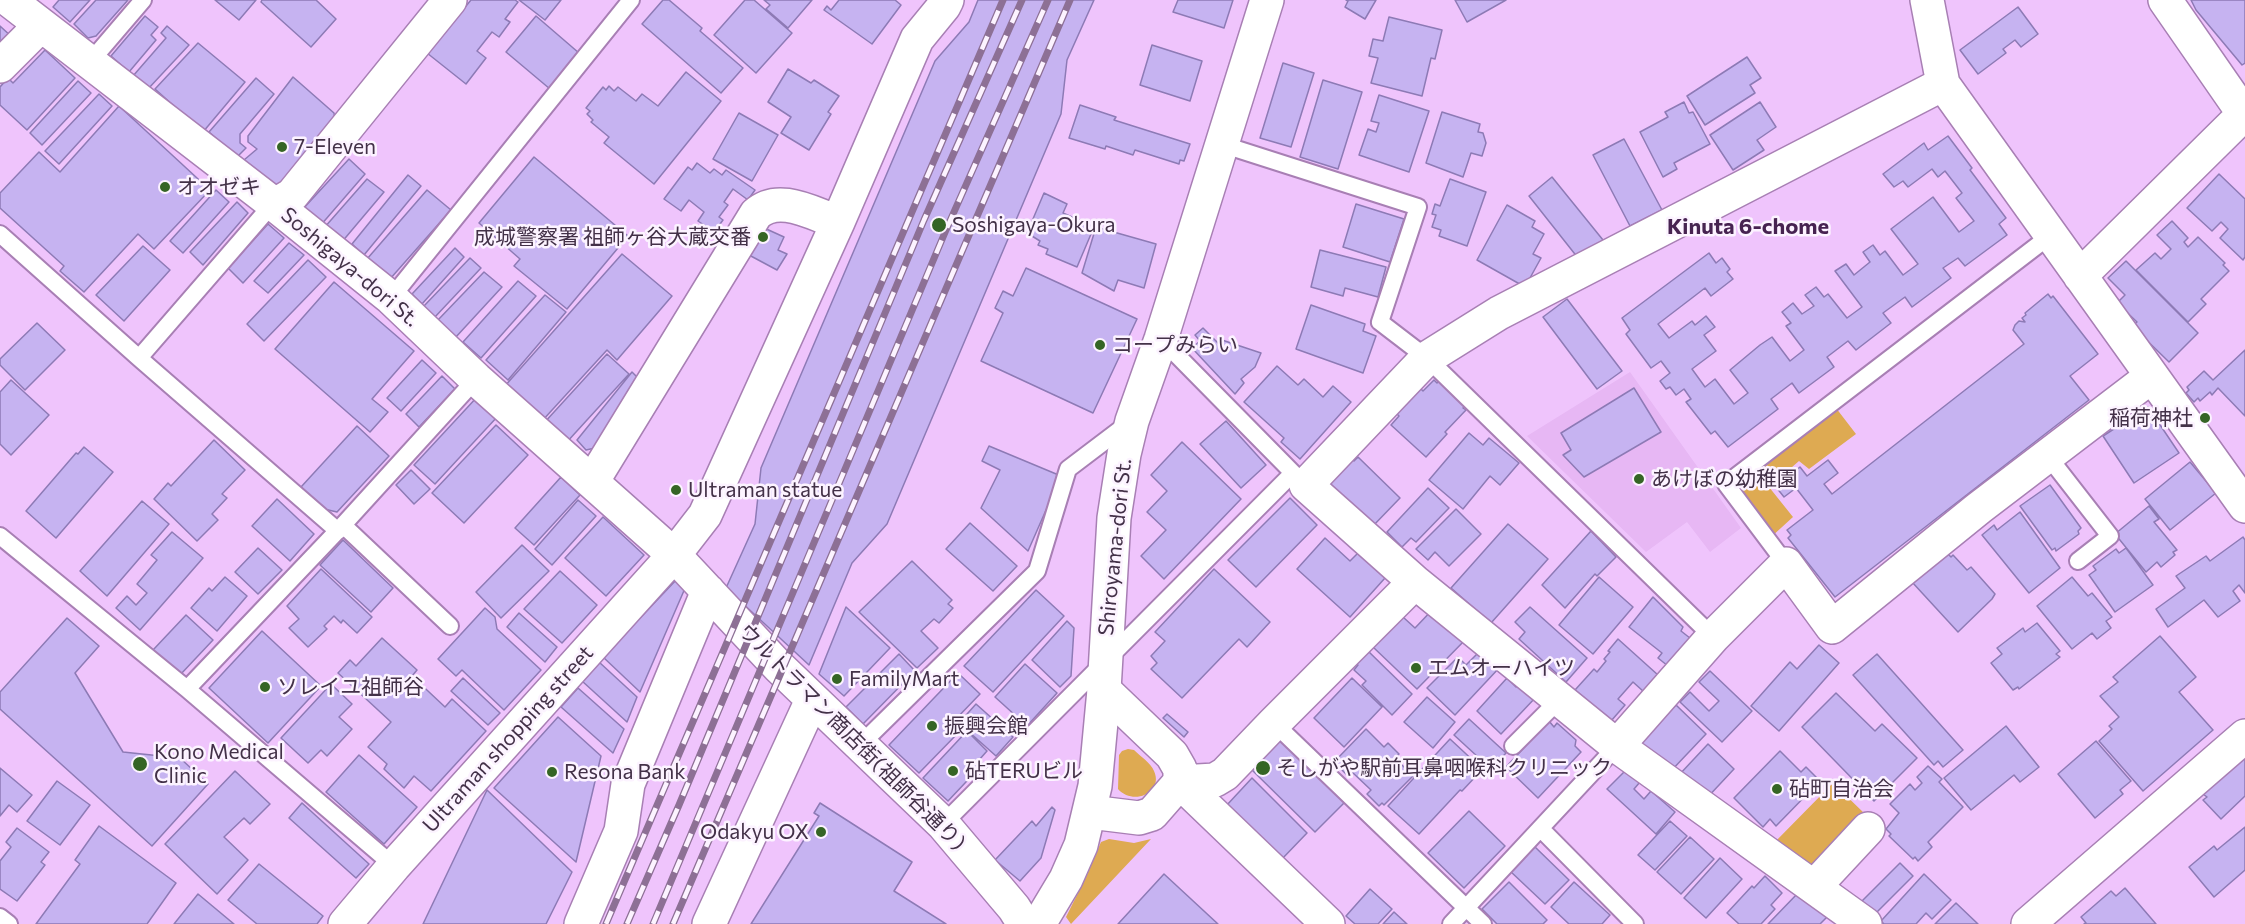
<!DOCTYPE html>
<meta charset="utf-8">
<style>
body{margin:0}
canvas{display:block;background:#efc4fc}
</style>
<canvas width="2245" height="924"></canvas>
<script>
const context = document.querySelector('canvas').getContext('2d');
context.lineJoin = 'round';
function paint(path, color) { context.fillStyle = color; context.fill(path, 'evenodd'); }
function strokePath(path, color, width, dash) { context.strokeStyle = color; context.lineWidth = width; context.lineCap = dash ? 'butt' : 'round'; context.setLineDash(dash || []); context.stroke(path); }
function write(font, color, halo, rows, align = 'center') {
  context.font = font + ' Commissioner,"Noto Sans JP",sans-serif'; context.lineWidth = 5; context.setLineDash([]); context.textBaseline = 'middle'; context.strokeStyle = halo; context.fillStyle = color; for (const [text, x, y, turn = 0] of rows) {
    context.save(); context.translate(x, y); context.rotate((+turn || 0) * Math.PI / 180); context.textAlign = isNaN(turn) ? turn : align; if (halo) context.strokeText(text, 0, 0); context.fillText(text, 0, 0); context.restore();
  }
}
const built = new Path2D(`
 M1630 372 1741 528 1710 552 1687 522 1646 552 1527 436Z`);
const green = new Path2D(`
 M1836 408 1856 434 1809 469 1799 461 1769 487 1793 517 1770 538 1731 485Z
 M1128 749 1134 750C1140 756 1151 763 1154 771 1164 793 1133 806 1118 789L1119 755 1122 751Z
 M1833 783 1864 813 1815 868 1772 845Z
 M1109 839 1134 843 1151 839 1071 924 1066 917 1086 877 1101 842Z`);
const building = new Path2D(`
 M59 0H90L70 22 53 7Z
 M96 0H128L96 36 88 38 74 24Z
 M215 0H256L239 20Z
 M262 0H316L336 19 311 47 261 2Z
 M471 0H515L518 2 505 19 510 22 499 37 492 32 477 51 486 58 466 84 427 53Z
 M519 0H561L545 20Z
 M663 0H669L702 28 700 31 743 68 721 93 642 24Z
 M745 0H754L792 33 756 73 714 35Z
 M764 0H812L788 28 766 9 770 5Z
 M839 0H895L901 5 872 44 824 10 827 6 831 10Z
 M978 0H1094L1067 60 1061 114 887 524 852 563 809 665 726 588 755 524 761 468 935 61 969 22Z
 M1178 0H1233L1224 28 1173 12Z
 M1346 0H1376L1365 19 1345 7 1348 1Z
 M1455 0H1506L1467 22Z
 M2191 0H2245V63L2242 65 2196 10Z
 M2018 7 2038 34 2021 47 2015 40 2003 49 2006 53 1978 74 1960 50Z
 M145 16 158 27 151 35 156 40 129 72 111 56Z
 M536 16 579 53 550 89 506 52Z
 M1389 17 1442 30 1435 59 1431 58 1422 96 1371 83 1378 58 1369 56 1373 39 1383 41Z
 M0 26 13 38 0 52Z
 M167 26 189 45 148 89 133 76 166 38 161 33Z
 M198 43 245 82 203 132 155 89Z
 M1152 45 1202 61 1190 101 1140 85Z
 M45 50 75 78 27 130 0 105V87L8 78 13 83Z
 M1747 57 1761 78 1750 85 1755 93 1705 125 1687 96Z
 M1283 63 1314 73 1291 147 1260 138Z
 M788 69 811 83 814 80 839 96 828 112 831 114 809 150 781 133 791 117 768 102Z
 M686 72 721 101 654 184 604 143 609 137 591 122 593 120 587 114 590 111 586 108 603 87 606 90 609 86 614 91 618 87 636 101 642 94 658 106Z
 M293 77 334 113 335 121 281 188H274L244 160 257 149 248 142V136Z
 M256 78 274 94 240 134V143L246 148 237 157 209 132Z
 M1323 80 1362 92 1338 169 1300 157Z
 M78 81 91 93 42 145 30 133Z
 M99 94 112 106 59 164 45 151Z
 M1379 95 1429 111 1409 172 1359 155 1368 129 1376 132 1379 123 1371 121Z
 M1684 102 1689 113 1693 112 1710 144 1674 163 1677 169 1663 177 1640 132 1668 117 1665 112Z
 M1760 102 1776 127 1757 140 1764 150 1733 170 1710 135Z
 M1080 105 1116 117 1114 120 1190 144 1184 161 1180 160 1179 164 1135 150 1133 155 1106 146 1105 149 1069 138Z
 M119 106 210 190 154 249 138 234 84 292 60 271 64 266 0 208V193L39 152 60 172Z
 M1442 112 1480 124 1478 132 1483 133 1486 143 1482 156 1471 153 1463 177 1426 163Z
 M739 113 778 135 752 181 713 159Z
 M1948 136 1972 168 1970 170 2006 218 1999 224 2007 235 1965 266 1958 258 1943 268 1951 278 1912 307 1905 297 1883 313 1891 323 1856 350 1848 341 1827 357 1834 367 1799 393 1792 383 1771 399 1778 409 1728 447 1715 431 1711 434 1686 402 1691 399 1684 389 1676 395 1670 387 1666 389 1660 381 1670 373 1661 361 1651 368 1626 334 1630 330 1622 318 1709 253 1716 263 1722 258 1730 269 1727 272 1733 279 1711 296 1705 288 1658 324 1669 338 1692 321 1695 325 1706 316 1715 327 1704 335 1716 351 1692 369 1705 387 1715 379 1734 404 1748 393 1730 370 1760 345 1772 337 1790 361 1804 350 1786 326 1791 323 1782 312 1793 303 1802 314 1814 306 1805 295 1816 287 1824 297 1828 294 1847 318 1862 307 1835 271 1846 264 1854 275 1870 262 1863 252 1873 245 1880 255 1885 251 1903 275 1918 264 1891 229 1933 197 1959 232 1974 221 1956 198 1962 193 1945 171 1938 177 1932 169 1908 187 1903 181 1894 187 1883 174 1924 143 1928 150Z
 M1624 139 1662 210 1630 226 1593 155Z
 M534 157 628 236 567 309 514 266 520 259 479 223Z
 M349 159 365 174 320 226 302 210Z
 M697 163 710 173 714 169 722 175 726 170 755 190 748 200 733 189 724 202 728 205 719 217 723 220 714 232 698 221 704 212 689 200 681 211 664 199 688 167 692 170Z
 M2219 174 2245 199V257L2243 260 2220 238 2228 229 2221 222 2212 231 2187 208Z
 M408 175 421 186 364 255 352 244Z
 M1552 177 1603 240 1578 258 1529 196Z
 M367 179 384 192 341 243 324 228Z
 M1450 179 1486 192 1467 246 1439 236 1441 230 1432 227 1436 215 1432 214 1435 204 1440 206Z
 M216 190 229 202 183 253 170 241Z
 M427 190 451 210 390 279 367 259Z
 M1044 193 1067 204 1063 213 1094 227 1077 267 1046 254 1048 249 1038 245 1040 241 1027 233Z
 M237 202 248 213 203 265 190 252Z
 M1356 204 1404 219 1390 262 1343 247Z
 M1507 205 1535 221 1532 227 1544 234 1533 254 1541 258 1525 287 1477 260Z
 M2172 221 2188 238 2184 242 2188 247 2198 237 2225 263 2223 265 2229 271 2201 299 2206 304 2188 322 2136 270 2155 253 2161 259 2171 249 2157 235Z
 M268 224 284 238 243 283 228 268Z
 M762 227 784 237 778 250 787 254 777 270 749 255Z
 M1096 227 1156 244 1144 288 1118 280 1114 291 1082 273Z
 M289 243 304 255 268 293 254 281Z
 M143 246 170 270 124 321 96 295Z
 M455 248 464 257 422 304 412 294Z
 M1320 250 1386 267 1378 297 1345 288 1343 296 1311 287Z
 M622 254 672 296 617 360 607 350 542 421 504 387Z
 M470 258 481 268 434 318 423 307Z
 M308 260 326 277 264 341 247 324Z
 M2126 261 2198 333 2169 362 2132 326 2137 322 2117 303 2125 295 2108 278Z
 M1026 268 1137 319 1093 413 981 361 1003 313 995 308 1003 291 1013 296Z
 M484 272 502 287 455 338 437 321Z
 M518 281 536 296 481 358 463 342Z
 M334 282 414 351 372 399 388 412 370 432 275 349Z
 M2048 294 2051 298 2053 296 2098 354 2070 376 2089 400 1835 597 1788 538 1791 535 1787 530 1813 510 1796 488 1784 497 1776 487 1800 467 1807 476 1828 460 1838 473 1824 484 1832 494 2024 344 2013 330 2015 325 2019 321 2025 322 2022 318 2026 315 2025 313Z
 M545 295 566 312 508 380 486 360Z
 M1567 299 1622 371 1597 389 1543 317Z
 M1311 305 1365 324 1363 331 1376 336 1363 373 1296 349Z
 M37 323 65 350 25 390 0 365V359Z
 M1203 328 1221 346 1222 340 1261 353 1255 367 1241 379 1244 383 1235 394 1192 348 1200 341 1195 335Z
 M2245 350V416L2218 388 2212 395 2210 392 2200 401 2198 398 2194 402 2186 393 2189 390 2187 387 2204 371 2213 380Z
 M607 354 629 374 566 443 544 423Z
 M422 360 436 373 401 411 387 398Z
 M1277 366 1298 385 1304 379 1323 397 1333 386 1351 402 1300 459 1281 442 1284 438 1244 402Z
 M632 372 639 379 595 448 586 450 577 440Z
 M442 376 455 389 419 427 406 414Z
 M11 380 49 415 11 455 0 444V392Z
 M1434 380 1437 383 1439 381 1465 406 1463 408 1466 410 1445 432 1447 434 1426 457 1391 425 1399 416 1395 412 1419 387 1423 391Z
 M1634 388 1661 432 1584 477 1563 455 1571 450 1561 433Z
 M478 396 498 416 435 484 414 465Z
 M2148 407 2179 453 2134 483 2103 436Z
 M1226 421 1266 465 1241 488 1200 444Z
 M496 425 528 455 464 523 432 493Z
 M357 426 389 456 337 512 324 509 301 487Z
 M1469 433 1483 445 1489 438 1519 463 1500 485 1490 476 1463 509 1429 480Z
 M214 440 245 470 222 494 227 498 212 514 218 520 197 541 154 499 168 483 171 486Z
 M1182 442 1241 499 1164 579 1141 556 1166 530 1147 512 1167 491 1151 475Z
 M989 446 1061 476 1028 551 981 508 1000 470 982 461Z
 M84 447 113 472 56 538 26 511 76 453 78 454Z
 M1349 456 1354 461 1358 457 1400 498 1371 528 1325 481Z
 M2190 462 2216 493 2170 530 2145 499Z
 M411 470 430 489 414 504 396 485Z
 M561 477 580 495 534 545 515 528Z
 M2050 485 2081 528 2078 531 2079 534 2056 551 2055 548 2052 550 2020 506Z
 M1428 488 1449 508 1416 542 1411 538 1402 547 1387 532Z
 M1290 498 1317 525 1256 587 1228 560Z
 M277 499 314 534 290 561 252 526Z
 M578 500 596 516 552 565 535 549Z
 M142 501 169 524 107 596 80 571Z
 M2149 506 2159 519 2154 522 2177 550 2173 552 2175 555 2161 567 2157 562 2146 572 2115 534Z
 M1456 509 1481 534 1449 566 1435 552 1428 560 1416 549Z
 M2020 512 2060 568 2029 593 1982 535 1994 525 1997 530Z
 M603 517 644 555 606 596 565 558Z
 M970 523 1017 566 993 591 946 549Z
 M1508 524 1548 559 1491 623 1451 588Z
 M1591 531 1616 557 1597 576 1595 574 1565 608 1542 585Z
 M172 532 203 558 140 630 116 608 127 596 136 605 147 593 137 584 157 560 151 555Z
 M2243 537 2245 540V593L2239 585 2233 591 2240 601 2218 617 2204 600 2168 627 2156 609 2185 588 2176 576 2206 556 2210 561Z
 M1325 538 1350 561 1358 553 1385 578 1350 617 1297 569Z
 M343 540 393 588 371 612 320 565Z
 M522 545 549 571 501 618 476 592Z
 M258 548 282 570 258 594 235 572Z
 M2126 548 2153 585 2115 612 2089 575 2096 570 2093 566 2116 549 2119 553Z
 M1946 552 1951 557 1953 555 1967 570 1971 567 1995 594 1992 599 1958 632 1912 582Z
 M912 561 952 600 948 604 953 608 939 623 934 619 921 631 938 648 917 668 859 612Z
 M321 569 372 617 357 633 343 620 341 623 334 616 324 626 327 629 308 647 289 628 299 619 287 606Z
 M1214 569 1270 622 1247 647 1239 639 1182 698 1151 669 1157 663 1151 656 1165 641 1155 632Z
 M560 571 597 605 562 643 524 609Z
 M225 577 247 596 217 631 191 608 209 588 212 591Z
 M1599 577 1633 607 1593 654 1559 625Z
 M2072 577 2088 596 2092 593 2112 617 2106 621 2111 628 2097 639 2092 633 2072 649 2037 606Z
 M678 578 686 586 640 692 603 657Z
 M1036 590 1064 616 993 692 964 666Z
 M1653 597 1683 627 1681 631 1695 642 1673 670 1658 658 1662 653 1629 627Z
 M846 607 890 648 844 696 819 674Z
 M1435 607 1467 638 1417 689 1373 647 1403 617 1415 628Z
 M1530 607 1587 658 1566 682 1519 639 1525 632 1515 622Z
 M485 608 495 617 497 629 541 670 504 710 462 670 456 676 438 659Z
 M519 613 557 647 545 662 507 627Z
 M186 615 213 640 180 675 153 650Z
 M67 618 99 646 75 673 123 752 180 758 208 784 152 846 0 709V692Z
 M1067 621 1074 628 1071 676 1060 687 1032 660Z
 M2037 623 2060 651 2056 654 2060 657 2019 689 2018 687 2013 690 1991 663 2002 654 1997 648 2023 628 2025 632Z
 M262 631 321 686 268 743 209 688Z
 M2160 636 2196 677 2179 692 2213 730 2143 791 2099 741 2112 729 2109 726 2119 717 2100 696 2118 682 2113 677Z
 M382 638 417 670 412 676 445 707 452 699 486 731 431 791 414 776 404 788 384 769 387 764 368 747 391 722 338 673 350 660 356 666Z
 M1618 639 1658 675 1644 692 1633 682 1618 699 1625 705 1611 721 1575 690 1594 669 1597 672 1606 661 1604 659 1610 652 1608 651Z
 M1819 645 1839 663 1779 731 1751 706 1790 662 1797 669Z
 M1367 650 1412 694 1392 715 1362 685 1366 681 1354 670 1358 665 1355 663Z
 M1481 650 1500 667 1455 715 1427 688 1458 657 1466 665Z
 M899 654 915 671 863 724 846 707Z
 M1877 654 1963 750 1943 767 1938 761 1934 765 1853 675Z
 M599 662 637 697 627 722 582 681Z
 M1025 664 1057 693 1027 726 995 697Z
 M1710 671 1752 711 1722 742 1680 702 1690 692 1709 711 1719 701 1699 682Z
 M958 673 980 694 953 722 961 730 919 773 889 745Z
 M463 678 500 713 488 725 451 691Z
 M1352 678 1382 707 1344 747 1314 718Z
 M1507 678 1516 687 1520 683 1536 697 1501 734 1477 711Z
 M331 684 352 704 339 717 352 729 327 756 321 750 308 763 281 738Z
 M578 688 624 729 613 753 561 707Z
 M1836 693 1875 731 1882 724 1917 758 1874 801 1802 727Z
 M1427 697 1455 722 1433 748 1404 722Z
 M976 704 1013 737 996 756 959 723Z
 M1676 705 1706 734 1670 772 1640 743Z
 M1167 714 1188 732 1184 737 1163 718Z
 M558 717 601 756 576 862 494 788Z
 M1469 719 1506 753 1491 769 1454 735Z
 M1549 721 1554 727 1557 723 1576 740 1575 746 1581 752 1538 798 1506 767Z
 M2006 726 2039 767 2020 782 2014 775 1971 810 1944 778Z
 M1366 729 1384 747 1388 743 1399 754 1395 758 1413 776 1384 805 1382 803 1379 806 1367 794 1371 790 1352 772 1348 776 1334 762Z
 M967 731 987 751 979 760 983 764 948 801 923 778Z
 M1280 738 1345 802 1315 832 1250 768Z
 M1450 739 1479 766 1475 770 1478 774 1462 791 1460 790 1419 834 1388 806Z
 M2096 741 2131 781 2120 790 2123 794 2095 818 2058 774Z
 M1708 744 1734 769 1705 800 1679 775Z
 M1780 751 1801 772 1806 767 1820 781 1776 826 1770 819 1763 827 1734 798Z
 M2245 754V796L2221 819 2203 800 2207 797 2203 794Z
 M359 755 417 807 384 844 326 792Z
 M1928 766 1942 779 1939 782 1963 807 1928 842 1932 847 1918 861 1915 857 1913 859 1889 836 1891 834 1886 829 1899 813 1890 804 1910 784 1915 790 1922 783 1917 777Z
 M0 768 32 795 17 812 9 805 0 816Z
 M1626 770 1640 782 1634 789 1644 799 1651 791 1675 812 1656 834 1607 789Z
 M235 771 270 804 250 824 244 818 224 837 248 860 217 894 165 844Z
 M1252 778 1307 833 1281 860 1226 806Z
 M57 781 90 805 60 845 27 821Z
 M487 790 572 872 546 924H423Z
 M302 803 369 864 356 878 289 818Z
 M820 803 912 862 894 891 946 924H751L819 816 814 813Z
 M1052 807 1055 810 1041 858 1020 881 995 860 1032 821 1036 826Z
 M1469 811 1505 846 1464 888 1428 853Z
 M1670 821 1687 836 1655 870 1638 855Z
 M99 826 176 883 147 924H36L80 864 75 860Z
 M2245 827V870L2214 897 2189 867 2214 846 2217 850Z
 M17 828 49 852 41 862 45 865 17 901 0 889V861L11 847 6 842Z
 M1690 837 1714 859 1681 894 1657 872Z
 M1534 846 1569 880 1545 904 1510 871Z
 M1720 858 1742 879 1706 918 1684 898Z
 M1900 863 1913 876 1875 914 1862 901Z
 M259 864 323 916 317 924H257L228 900Z
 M1164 874 1218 924H1118Z
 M1924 874 1951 900 1932 919 1926 913 1916 924H1884L1881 921Z
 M1765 876 1782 893 1771 905 1775 909 1761 924H1739L1727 913 1752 886 1754 888Z
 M1509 882 1547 920 1543 924H1497L1482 909Z
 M1574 882 1610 915 1602 924H1569L1551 907Z
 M2125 888 2156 924H2084L2086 923 2081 917 2111 891 2116 896Z
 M1370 889 1392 909 1378 924H1355L1346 916Z
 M1799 892 1829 915 1820 924H1768Z
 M198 894 234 924H174Z
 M1956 903 1978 924H1935Z
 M1394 912 1407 924H1383Z`);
const service = new Path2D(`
 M90 62 143 0
 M1221 144 1418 207 1380 322 1427 358 1713 637
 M0 234 139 358 338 531
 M391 298 631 0
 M1161 339 1299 479
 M139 358 263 215 275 205
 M2047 455 2110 536 2078 561
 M343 525 450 626
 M0 536 187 689 394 866
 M1786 564 1726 484 2051 235
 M187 689 343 525 476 379
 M1274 723 1483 924
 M859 746 1037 571 1068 469 1130 422
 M1513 746 1560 699
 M943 824 1293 473
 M1541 829 1635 924
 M0 917 9 924
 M1451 924 1617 746`);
const minor = new Path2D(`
 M9 0 275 205 391 298 476 379 674 555 778 666 943 824 1014 908 1024 924
 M1927 0 1943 84 2245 506
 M2165 0 2244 114
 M0 66 41 25
 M275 205 292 195 450 0
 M2080 276 2245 113
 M592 482 756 214C779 193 813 214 838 222
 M1617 746 1713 637 1786 564 1832 627 1979 508 2152 376
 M1180 782 1215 780 1225 774 1274 723 1415 582
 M1180 782 1328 924
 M1090 812 1139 818 1152 814 1180 782V769L1172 755 1104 690
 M1814 887 1868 829
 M345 924 394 866 674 555 705 515 838 222 917 39 944 6 947 0
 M581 924 621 831 628 784 708 591
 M709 924 812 700
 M1865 924 1617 746 1415 582 1306 485 1427 358 1499 313 1943 84
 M2028 924 2245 736`);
const tertiary = new Path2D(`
 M1039 924 1066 879 1081 845 1095 786 1104 690 1114 518 1124 454 1132 421 1161 339 1267 0`);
const rail = new Path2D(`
 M606 924 1003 0
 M627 924 679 805 924 220 1022 0
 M653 924 946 230 1048 0
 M673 924 1070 0`);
const markers = [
 [282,147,6,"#356525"],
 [165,187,6,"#356525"],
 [939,225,8,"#356525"],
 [763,237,6,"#356525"],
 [1100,345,6,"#356525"],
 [2205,418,6,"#356525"],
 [1639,479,6,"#356525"],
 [676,490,6,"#356525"],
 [1416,668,6,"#356525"],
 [837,679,6,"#356525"],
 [265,687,6,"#356525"],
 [932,726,6,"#356525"],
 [140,764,8,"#356525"],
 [1263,768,8,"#356525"],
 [953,771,6,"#356525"],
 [552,772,6,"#356525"],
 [1777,789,6,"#356525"],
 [821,832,6,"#356525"]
];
const poiNames = [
 ["7-Eleven",294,147],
 ["オオゼキ",177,187],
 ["Soshigaya-Okura",952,225],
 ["成城警察署 祖師ヶ谷大蔵交番",751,237,"right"],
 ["コープみらい",1112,345],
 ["稲荷神社",2193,418,"right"],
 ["あけぼの幼稚園",1651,479],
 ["Ultraman statue",688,490],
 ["エムオーハイツ",1428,668],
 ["FamilyMart",849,679],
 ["ソレイユ祖師谷",277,687],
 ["振興会館",944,726],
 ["Kono Medical",154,752],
 ["Clinic",154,776],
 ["そしがや駅前耳鼻咽喉科クリニック",1276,768],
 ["砧TERUビル",965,771],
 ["Resona Bank",564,772],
 ["砧町自治会",1789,789],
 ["Odakyu OX",809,832,"right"]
];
const streetNames = [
 ["Soshigaya-dori St.",350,267,40],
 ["Shiroyama-dori St.",1115,547,-84],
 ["ウルトラマン商店街(祖師谷通り)",852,737,45],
 ["Ultraman shopping street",508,739,-48]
];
const neighbourhoodNames = [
 ["Kinuta 6-chome",1748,227]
];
paint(built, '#e7b7f4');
paint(green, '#deaa52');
paint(building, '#c6b3f1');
strokePath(building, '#8d7ab5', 1.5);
strokePath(service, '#a87fb4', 20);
strokePath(minor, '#a87fb4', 36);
strokePath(tertiary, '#a87fb4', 36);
strokePath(service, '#fff', 16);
strokePath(minor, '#fff', 33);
strokePath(tertiary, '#fff', 33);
strokePath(rail, '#8d7095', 7);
strokePath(rail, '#fcf3ff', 4.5, [14]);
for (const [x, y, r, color] of markers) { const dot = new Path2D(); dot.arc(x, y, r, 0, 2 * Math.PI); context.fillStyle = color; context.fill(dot); strokePath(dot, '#fcf3ff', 2); }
write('21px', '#433148', '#fcf3ff', poiNames, 'left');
write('21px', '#433148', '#fcf3ff', streetNames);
write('bold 22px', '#472351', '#fcf3ff', neighbourhoodNames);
</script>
